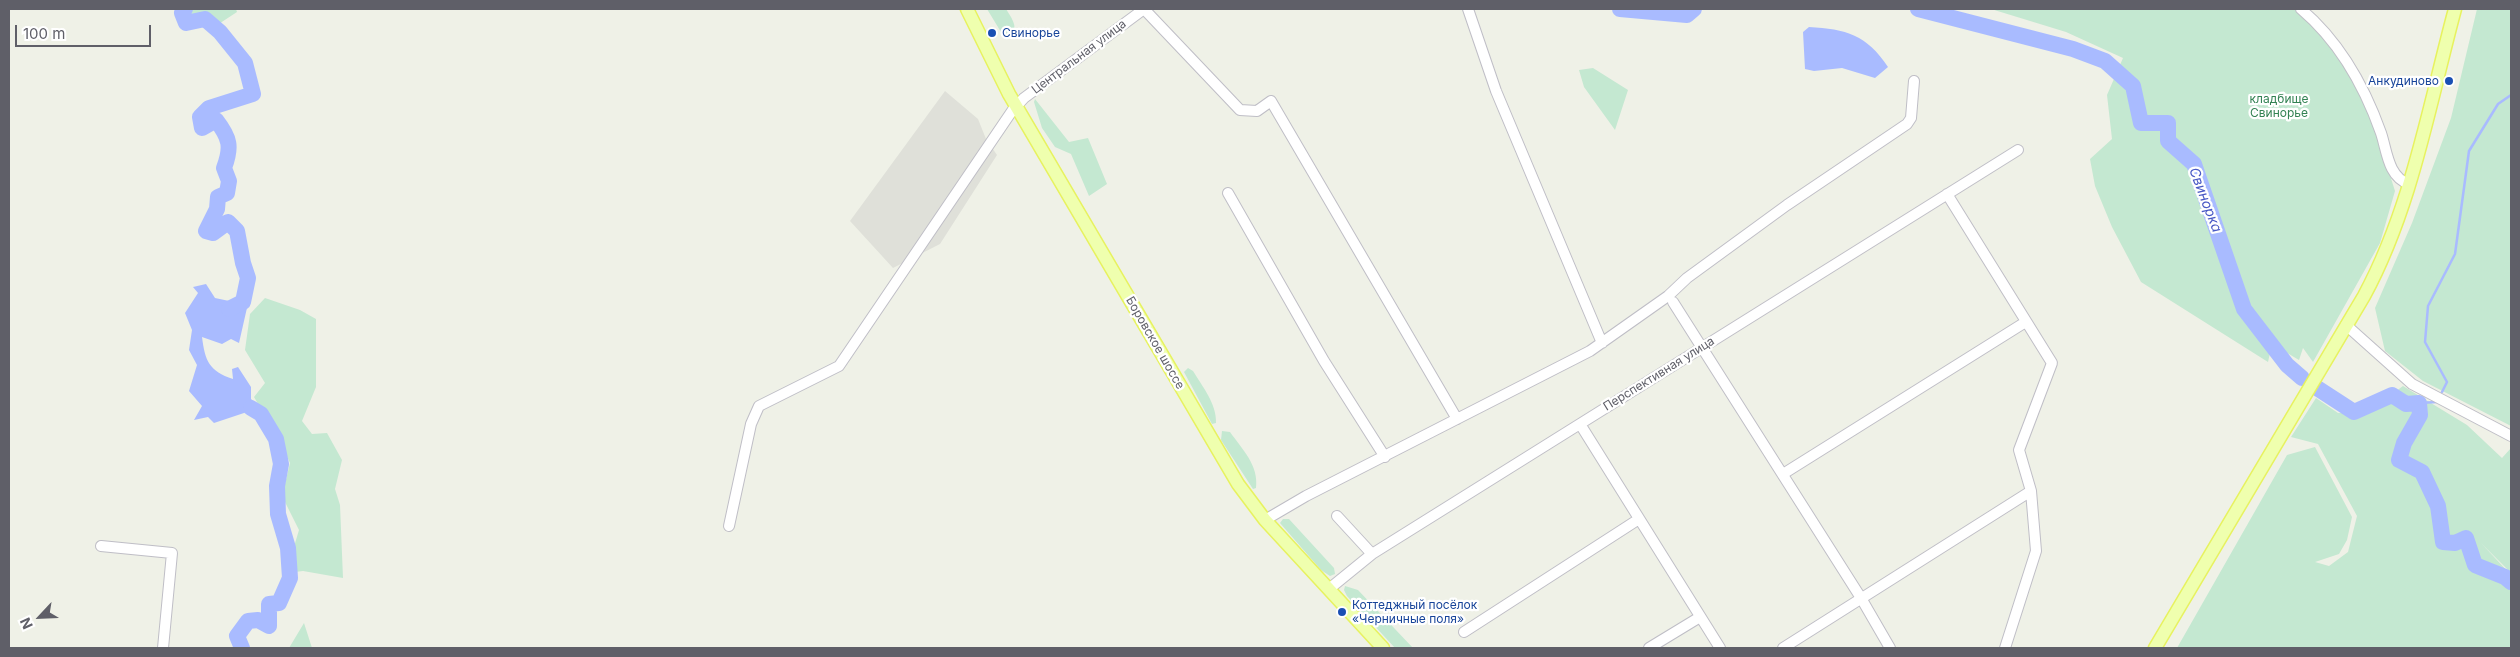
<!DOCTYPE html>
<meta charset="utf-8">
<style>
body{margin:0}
#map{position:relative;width:2520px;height:657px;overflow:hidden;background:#eff1e7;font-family:Inter,sans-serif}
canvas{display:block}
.frame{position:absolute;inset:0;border:10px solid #5f5f68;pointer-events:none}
.north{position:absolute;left:15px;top:592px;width:50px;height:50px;-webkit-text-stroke:4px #fff;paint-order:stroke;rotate:245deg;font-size:14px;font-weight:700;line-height:20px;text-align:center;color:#5f5f68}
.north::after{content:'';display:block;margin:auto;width:18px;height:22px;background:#5f5f68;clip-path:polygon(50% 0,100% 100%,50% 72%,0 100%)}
.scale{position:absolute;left:15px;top:25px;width:136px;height:22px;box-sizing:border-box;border:2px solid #5f5f68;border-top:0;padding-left:6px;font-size:15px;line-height:18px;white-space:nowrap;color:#5f5f68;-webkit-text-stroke:4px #fff;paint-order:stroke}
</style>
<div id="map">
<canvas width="2520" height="657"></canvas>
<div class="frame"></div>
<div class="north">N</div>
<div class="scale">100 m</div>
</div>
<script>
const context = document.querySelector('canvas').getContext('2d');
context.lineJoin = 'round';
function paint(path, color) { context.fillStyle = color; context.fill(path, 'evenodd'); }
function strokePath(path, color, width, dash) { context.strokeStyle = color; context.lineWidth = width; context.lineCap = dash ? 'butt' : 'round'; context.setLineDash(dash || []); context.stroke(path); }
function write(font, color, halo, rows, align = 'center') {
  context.font = font + ' Inter,sans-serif'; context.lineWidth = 4.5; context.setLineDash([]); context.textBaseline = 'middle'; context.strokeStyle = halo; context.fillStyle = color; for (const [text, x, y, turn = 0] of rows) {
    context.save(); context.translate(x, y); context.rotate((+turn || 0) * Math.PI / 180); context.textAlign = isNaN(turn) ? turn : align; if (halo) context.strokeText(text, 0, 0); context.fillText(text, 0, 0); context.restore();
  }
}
const industrial = new Path2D(`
 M945 91 978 119 986 139 997 155 940 244 893 268 850 221Z`);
const green = new Path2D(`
 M182 9H236L237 12 208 31Z
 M987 9H1006C1012 19 1020 28 1009 37H1004Z
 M1991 9H2296L2311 21 2334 47 2359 91 2376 131 2395 191 2380 243 2313 362 2303 348 2299 360 2272 344 2268 362 2141 282 2112 227 2095 186 2090 159 2112 139 2107 95 2123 58 2066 32Z
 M2477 9H2511V426L2423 381 2385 351 2375 308 2412 223 2451 118Z
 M1593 68 1628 90 1615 130 1584 87 1579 70Z
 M1035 99 1069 142 1088 138 1107 184 1089 196 1071 154 1055 147 1042 128 1034 102Z
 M265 298 300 310 316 319V387L302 421 312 434 327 433 342 460 335 489 340 505 343 578 303 571 295 572 293 550 299 530 282 496 290 463 280 441 254 397 265 383 245 350 250 314Z
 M1188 368 1193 371C1202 386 1217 404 1216 423L1212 424 1184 372Z
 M2403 386 2467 425 2502 458 2511 448V573L2481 543 2511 575V648H2177L2287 455 2315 447 2352 517 2347 540 2339 554 2315 562 2329 566 2348 552 2357 516 2318 444 2291 437 2316 398 2338 413 2368 412Z
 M1222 431 1230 432C1242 449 1259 465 1256 488L1253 489 1221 440Z
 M1283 519H1289L1334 568 1335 574 1330 576 1321 570 1280 523Z
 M1345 586 1358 590 1413 648H1395L1347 596 1344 590Z
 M304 623 312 648H289Z`);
const water = new Path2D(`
 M1809 27C1846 29 1867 35 1888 67L1875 78 1842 68 1814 71 1805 69 1803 32Z
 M206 284 215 298 234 302 244 297 249 299 239 343 231 339 222 344 202 337C205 361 209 371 233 379L232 369 238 367 251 387V399L259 406 269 422 264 426 247 412 214 423 208 417 194 420 202 406 189 391 197 365 189 350 192 330 185 313 198 293 193 287Z`);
const stream = new Path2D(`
 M2442 392 2447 382 2425 342 2428 306 2455 254 2469 151 2498 104 2511 95
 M2419 403 2437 402`);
const river = new Path2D(`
 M185 9 182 13 186 23 205 19 220 32 245 63 253 94 209 108 200 117 202 128 216 120C230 138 232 147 224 168L229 181 227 193 218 197 217 209 206 231 213 233 228 222 237 231 243 263 248 278 243 302 229 309
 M1620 9 1687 15 1694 9
 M1918 9 2073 49 2105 61 2133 86 2141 123H2168V141L2194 164 2244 309 2287 365 2302 378
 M2317 388 2354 412 2392 395 2406 404 2419 403 2420 415 2404 443 2399 460 2422 472 2438 506 2443 542 2455 543 2466 538 2475 565 2505 577 2511 582
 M242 648 237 636 248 621 258 620 269 626V604L279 603 290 578 288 548 278 514 277 486 281 464 276 439 261 414 251 408`);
const minor = new Path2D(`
 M1468 9 1496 91 1602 343
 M2301 9C2340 42 2364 85 2381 133 2387 151 2388 177 2409 184
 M1228 193 1324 361 1385 457
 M1947 194 2052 363 2019 450 2031 491 2036 551 2005 648
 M1673 302 1861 598 1890 648
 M2346 325 2412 384 2511 436
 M1580 424 1720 648
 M1783 474 2024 323
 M1337 516 1372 554
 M1265 520 1306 496 1590 351 1668 296 1687 278 1787 205 1907 124 1911 118 1914 81
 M729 526 751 424 759 406 839 366 1012 111 1024 98 1144 9 1240 110 1257 111 1271 101 1457 419
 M101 546 172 553 163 648
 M1329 589 1372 554 2018 150
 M1464 632 1639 519
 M1649 648 1700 617
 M1783 648 2031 491`);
const major = new Path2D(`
 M967 9 1009 94 1238 484 1265 520 1383 648
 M2155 648 2364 296C2412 207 2429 105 2455 9`);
const markers = [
 [992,33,5,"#1a4fb4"],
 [2449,81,5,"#1a4fb4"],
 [1342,612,5,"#1a4fb4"]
];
const transitNames = [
 ["Свинорье",1002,33],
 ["Анкудиново",2439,81,"right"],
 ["Коттеджный посёлок",1352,605],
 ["«Черничные поля»",1352,619]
];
const streetNames = [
 ["Центральная улица",1079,57,-37],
 ["Боровское шоссе",1155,343,60],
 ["Перспективная улица",1659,374,-32]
];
const parkNames = [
 ["кладбище",2279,99],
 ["Свинорье",2279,113]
];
const waterNames = [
 ["Свинорка",2205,200,69]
];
paint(industrial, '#dfe0d9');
paint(green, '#c4e8d1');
paint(water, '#a9bbff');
strokePath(stream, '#a9bbff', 2.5);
strokePath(river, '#a9bbff', 16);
strokePath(minor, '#bfbec6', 12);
strokePath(major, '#e7f25f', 15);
strokePath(minor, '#fff', 10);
strokePath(major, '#efffae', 12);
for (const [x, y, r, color] of markers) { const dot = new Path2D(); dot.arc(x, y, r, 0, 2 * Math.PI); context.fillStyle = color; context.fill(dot); strokePath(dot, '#fff', 2); }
write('12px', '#164399', '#fff', transitNames, 'left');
write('12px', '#5f5f68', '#fff', streetNames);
write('12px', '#338253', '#fff', parkNames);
write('italic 14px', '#4959c5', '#fff', waterNames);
</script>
